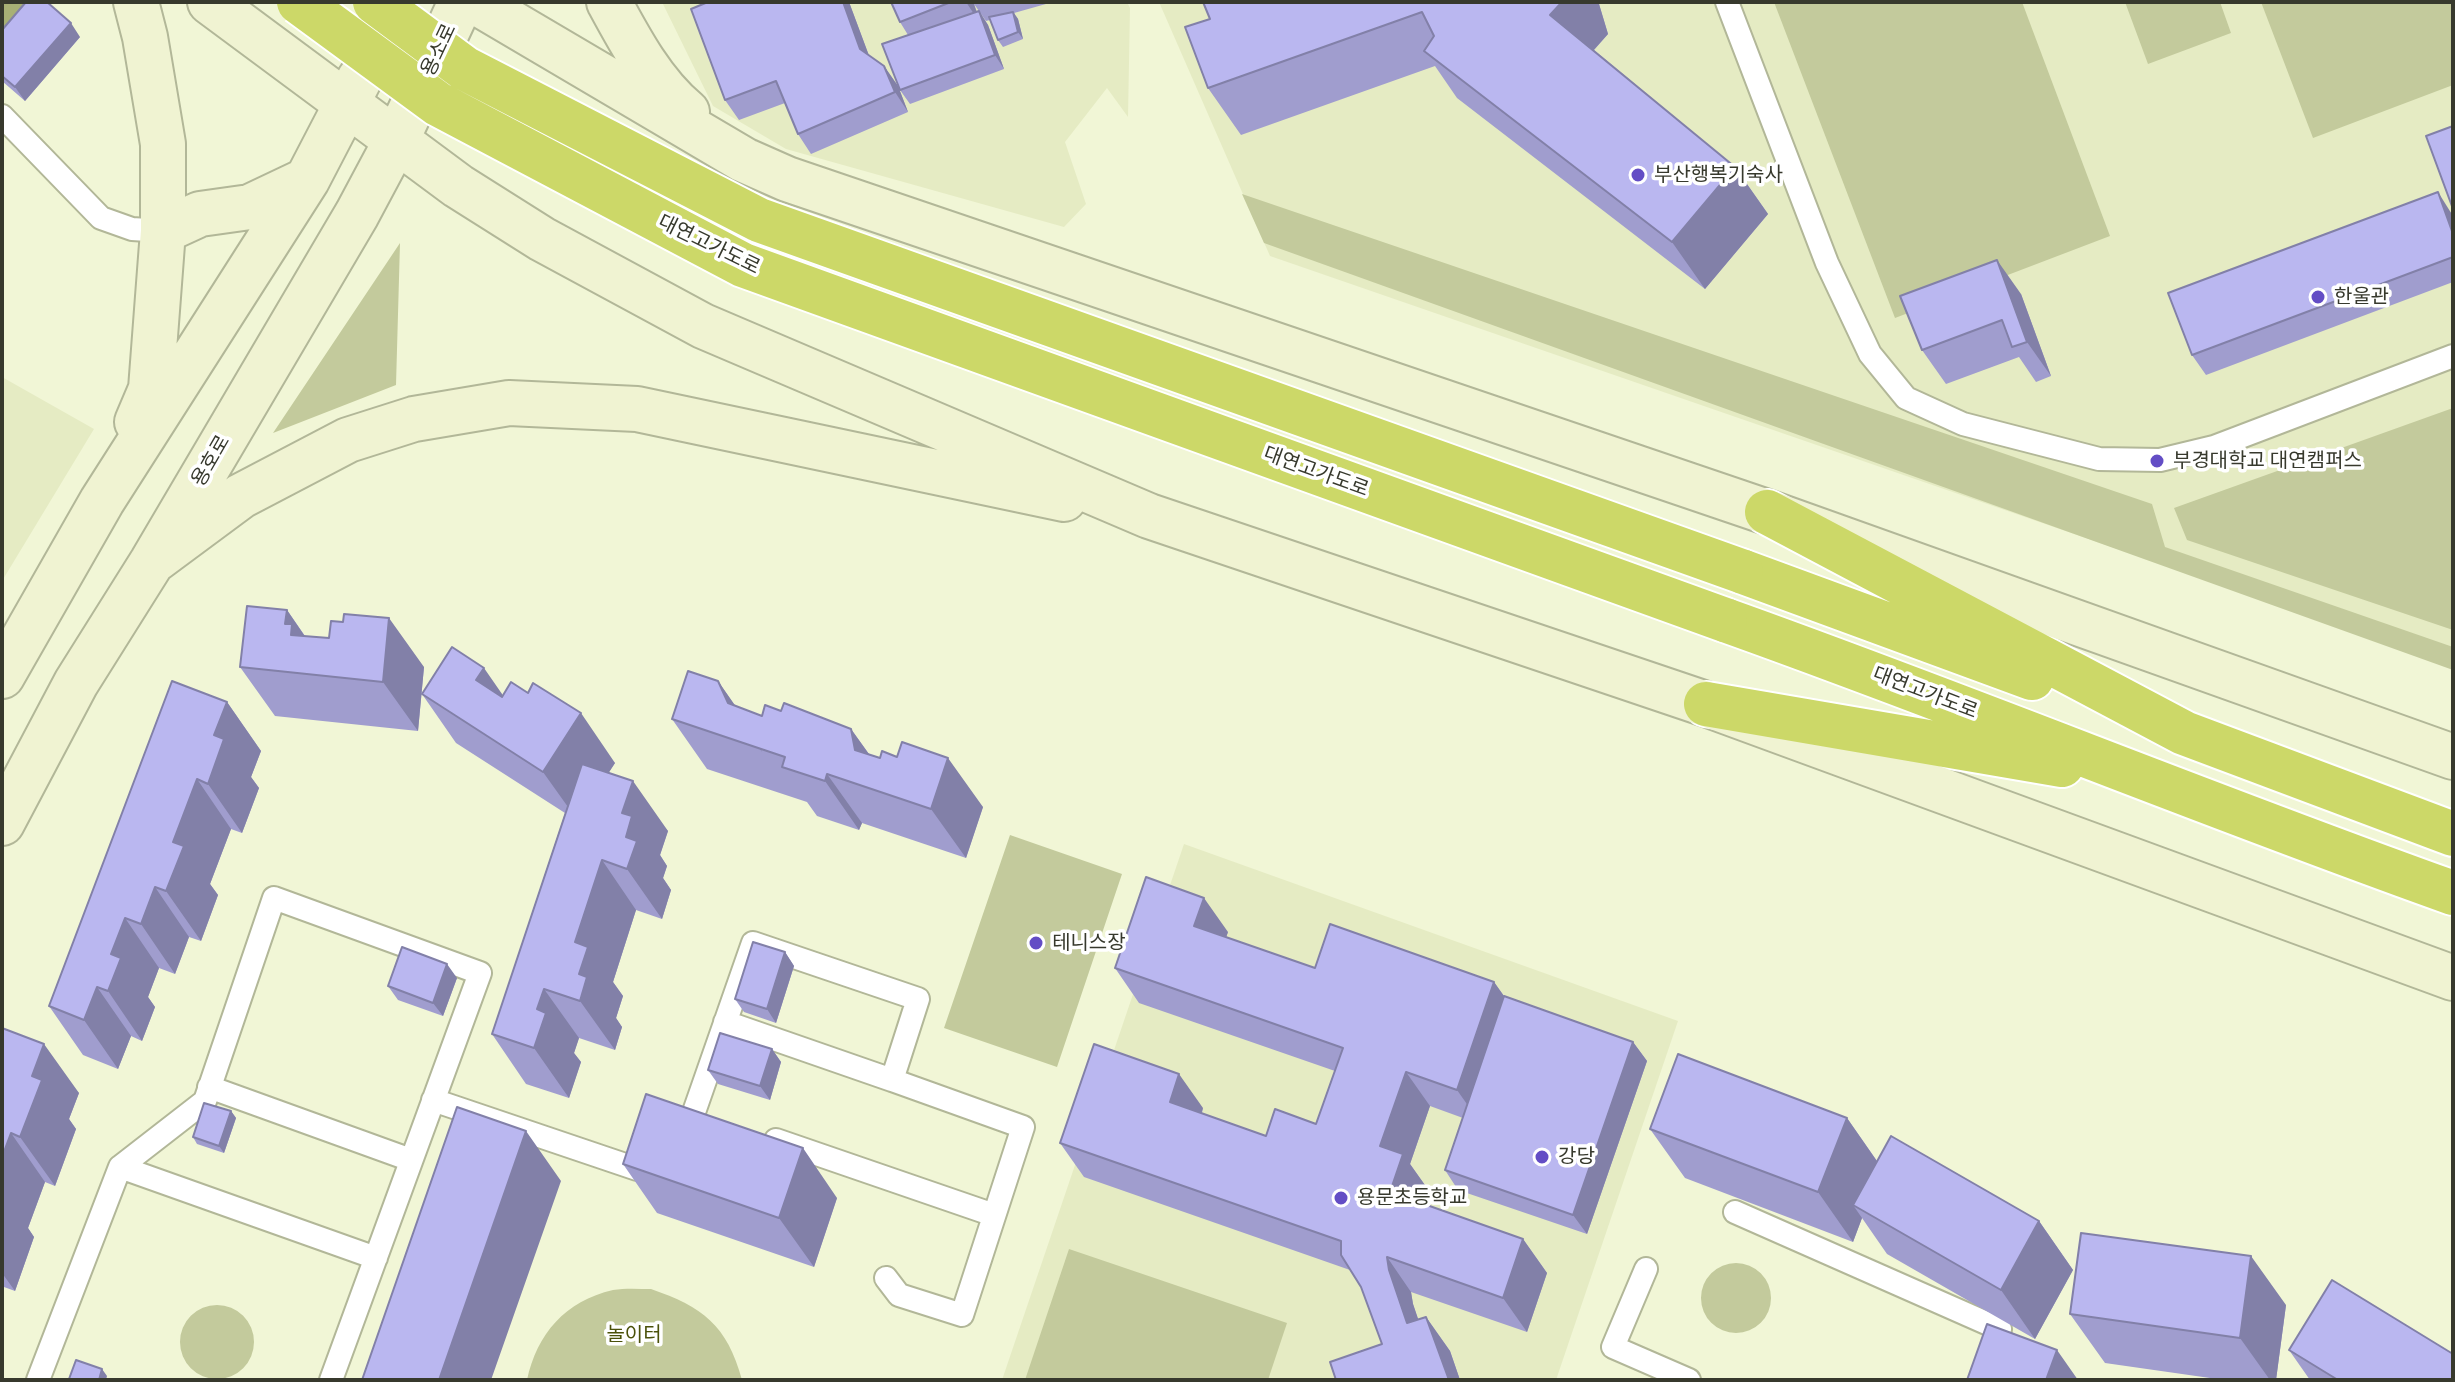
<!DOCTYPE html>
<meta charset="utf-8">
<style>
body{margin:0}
#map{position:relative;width:2455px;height:1382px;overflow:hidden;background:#f1f6d6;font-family:Figtree,sans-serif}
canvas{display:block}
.frame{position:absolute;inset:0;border:4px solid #37392d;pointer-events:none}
</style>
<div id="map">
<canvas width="2455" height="1382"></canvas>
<div class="frame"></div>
</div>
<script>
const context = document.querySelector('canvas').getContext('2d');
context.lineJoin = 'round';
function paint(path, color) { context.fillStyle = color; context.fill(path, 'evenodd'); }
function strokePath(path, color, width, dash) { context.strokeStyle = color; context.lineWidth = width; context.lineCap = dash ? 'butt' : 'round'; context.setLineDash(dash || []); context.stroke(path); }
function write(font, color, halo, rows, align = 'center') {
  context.font = font + ' Figtree,"Noto Sans KR",sans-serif'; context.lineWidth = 7; context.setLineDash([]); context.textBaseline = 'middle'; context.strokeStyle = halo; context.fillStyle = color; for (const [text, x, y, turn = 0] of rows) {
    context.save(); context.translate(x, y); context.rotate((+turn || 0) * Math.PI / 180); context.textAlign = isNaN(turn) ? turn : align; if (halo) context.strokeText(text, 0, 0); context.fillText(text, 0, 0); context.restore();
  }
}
const built = new Path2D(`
 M662 2H1127L1130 8 1128 117 1107 88 1065 142 1086 204 1064 227 786 149 713 106Z
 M1159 2H2453V665L1270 256Z
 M2 377 94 429 2 581Z
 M1184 844 1678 1021 1556 1380H1002Z`);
const green = new Path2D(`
 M1774 2H2022L2110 236 1895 318Z
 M2125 2H2220L2231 33 2148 64Z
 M2261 2H2453V85L2313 138Z
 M1242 194 2152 504 2165 547 2453 647V670L1264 243Z
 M400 243 396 385 273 433Z
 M2453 408V630L2187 540 2174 508Z
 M1010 835 1122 874 1057 1067 944 1028Z
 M1069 1249 1287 1323 1268 1380H1025Z
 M1701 1298a35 35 0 1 1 70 0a35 35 0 1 1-70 0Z
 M651 1289C703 1307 727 1325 742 1380H527C537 1334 565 1301 613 1290 625 1288 639 1289 651 1289Z
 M180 1342a37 37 0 1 1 74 0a37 37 0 1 1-74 0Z`);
const water = new Path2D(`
 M2 2H35L2 45Z`);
const lane = new Path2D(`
 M1727 2 1827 263 1870 354 1906 398 1963 424 2099 459 2160 460 2214 447 2453 356
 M2 116 101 218 132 229 163 231
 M209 1087 411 1160
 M433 1100 637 1169 649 1159
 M679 1135 690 1125 694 1112 753 943 918 999 892 1080 725 1022
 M776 1140 994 1215
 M120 1167 376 1258
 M1735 1212 2000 1329 1984 1380
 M1646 1269 1613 1347 1689 1380
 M886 1278 899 1295 962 1315 1023 1127 892 1080
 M38 1380 120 1167 205 1101 274 898 480 973 331 1380`);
const secondary = new Path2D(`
 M136 2 145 37 163 144V231L151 389 137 422
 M210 2 458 186 542 239 703 326 1149 516 1706 704 2453 978
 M476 2 744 160 787 179 1767 512 2453 757
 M609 2C630 41 653 84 687 112
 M163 231 200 214 250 207 307 180
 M152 562 241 496 348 440 414 419 509 403 637 409 1064 499
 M2 676 102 501 307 180 360 78
 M2 823 76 683 152 562 357 214 397 139 461 2`);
const highway = new Path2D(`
 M1767 512 2184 733 2453 834
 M1741 571 2032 678
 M1725 620C1969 707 2209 806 2453 893
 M1706 704 2062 765`);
const highwayBridge = new Path2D(`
 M299 2 438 104 743 265 1725 620
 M375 2 464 68 759 220 1741 571`);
const wall = new Path2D(`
 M708 2H849L869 56 884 66 898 86 908 112 811 154 798 134 785 103 739 120 725 100Z
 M891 2H1053L1014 13 1018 19 1023 39 1003 47 998 40 990 20 986 21 974 4 977 12 979 11 988 25 1004 69 910 104 900 90 908 35 900 22Z
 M1599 4 1608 34 1594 50 1735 167 1768 214 1705 289 1457 98 1435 66 1241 135 1208 88 1210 19Z
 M2 30 80 37 25 101 2 81Z
 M2452 212 2453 216V282L2206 375 2192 355Z
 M2021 294 2051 376 2036 382 2019 357 1946 384 1922 350Z
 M287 610 305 636 424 667 418 731 275 716 240 667Z
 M718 681 735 706 762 716 781 711 851 729 869 754 983 807 966 858 862 823 859 830 817 816 807 802 707 769 672 719Z
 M422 694 503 695 615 763 608 773 668 831 660 855 667 866 663 878 671 890 662 919 636 910 613 982 623 996 616 1018 622 1027 615 1050 579 1038 574 1053 581 1062 569 1098 526 1084 492 1034 565 813 456 743Z
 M227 702 261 751 251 777 259 788 242 833 231 829 210 884 218 895 201 941 189 937 175 974 159 968 148 997 155 1007 142 1041 131 1036 118 1069 83 1055 49 1006Z
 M1228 932 1226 937 1315 968 1494 982 1504 996 1633 1042 1647 1061 1587 1234 1458 1190 1445 1170 1463 1118 1430 1106 1410 1164 1427 1188 1422 1203 1523 1239 1547 1273 1527 1332 1411 1292 1413 1304 1418 1319 1426 1317 1450 1351 1460 1380H1336L1382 1344 1361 1287 1350 1270 1084 1177 1060 1143 1203 1108 1202 1113 1266 1136 1316 1124 1335 1071 1139 1003 1115 968Z
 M785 952 794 966 776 1023 744 1012 735 999Z
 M457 978 443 1016 398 1000 388 986Z
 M2 1028 79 1093 69 1119 76 1129 55 1186 45 1182 28 1228 34 1237 15 1291 4 1287 2 1293Z
 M772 1049 781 1062 770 1100 718 1084 708 1070Z
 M231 1111 236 1118 224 1153 197 1144 193 1137Z
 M1847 1118 1877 1161 2039 1221 2073 1270 2035 1339 1887 1254 1862 1218 1853 1242 1685 1178 1650 1129Z
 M623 1164 837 1198 814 1267 657 1213Z
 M2286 1305 2276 1380H2224L2105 1363 2070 1314Z
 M2289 1350 2453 1380H2310Z`);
const shadedWall = new Path2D(`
 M843 2H849L874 69 860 49Z
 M966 2H972L974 4 980 23Z
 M1562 2H1598L1599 4 1608 34 1583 62 1550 15Z
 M979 11 988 25 1004 69 995 55Z
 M1013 12 1018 19 1023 39 1018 32Z
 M71 23 80 37 25 101 15 87Z
 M884 66 898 86 908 112 895 92Z
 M1735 167 1768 214 1705 289 1672 242Z
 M2438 192 2453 216V234Z
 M1997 260 2021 294 2051 376 2027 342Z
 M287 610 321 660 291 635 285 624Z
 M389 618 424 667 418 731 383 682Z
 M484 668 518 717 476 680Z
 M718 681 753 731 762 752 728 703Z
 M227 702 261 751 251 777 259 788 242 833 208 784 214 735Z
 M581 713 615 763 578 821 543 772Z
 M851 729 886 778 855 750Z
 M948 758 983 807 966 858 931 809Z
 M827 774 862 823 859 830 825 781Z
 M197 779 231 829 210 884 218 895 201 941 166 891 173 842Z
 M633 781 668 831 660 855 667 866 663 878 671 890 662 919 627 869 626 837 622 813Z
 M602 860 636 910 613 982 623 996 616 1018 622 1027 615 1050 580 1001 575 942Z
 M155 887 189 937 175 974 141 924Z
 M1204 898 1228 932 1218 960 1194 926Z
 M125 918 159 968 148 997 155 1007 142 1041 108 991 111 954Z
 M785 952 794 966 776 1023 767 1009Z
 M447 964 457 978 443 1016 433 1003Z
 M1494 982 1518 1016 1481 1124 1457 1090Z
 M97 987 131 1036 118 1069 84 1020Z
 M544 989 579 1038 574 1053 581 1062 569 1098 534 1048 537 1009Z
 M1633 1042 1647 1061 1587 1234 1573 1215Z
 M44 1044 79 1093 69 1119 76 1129 55 1186 20 1137 32 1076Z
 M772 1049 781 1062 770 1100 760 1086Z
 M1406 1072 1430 1106 1410 1164 1427 1188 1413 1226 1390 1192 1380 1146Z
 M1179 1074 1203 1108 1194 1136 1170 1102Z
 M231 1111 236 1118 224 1153 219 1146Z
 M1847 1118 1881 1167 1853 1205 1862 1218 1853 1242 1818 1192Z
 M526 1131 561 1181 491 1380H439Z
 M11 1133 45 1182 28 1228 34 1237 15 1291 2 1273V1157Z
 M803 1148 837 1198 814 1267 779 1218Z
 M2039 1221 2073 1270 2035 1339 2001 1290Z
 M1523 1239 1547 1273 1527 1332 1503 1298Z
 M2251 1256 2286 1305 2276 1380H2270L2240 1338Z
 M1387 1257 1411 1292 1413 1304 1431 1357 1407 1323 1389 1270Z
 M1426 1317 1450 1351 1460 1380H1449Z
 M2057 1350 2078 1380H2046Z
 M102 1369 107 1376 106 1380H99Z`);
const building = new Path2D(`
 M26 2H47L71 23 15 87 2 76V30Z
 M708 2H843L860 49 884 66 895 92 798 134 776 81 725 100 691 9Z
 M891 2H951L900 22Z
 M1203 2H1562L1550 15 1735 167 1672 242 1424 51 1434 36 1422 12 1208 88 1185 27 1210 19Z
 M979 11 995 55 900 90 882 44Z
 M1013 12 1018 32 998 40 989 17Z
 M2453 126V209L2426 136Z
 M2438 192 2453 234V257L2192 355 2168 293Z
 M1997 260 2027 342 2012 347 2002 320 1922 350 1900 296Z
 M247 606 287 610 285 624H292L291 635 329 638 331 621 343 622 344 614 389 618 383 682 240 667Z
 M452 647 484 668 476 680 502 697 511 682 528 693 533 683 581 713 543 772 422 694Z
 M688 671 718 681 728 703 762 716 765 705 781 711 784 703 851 729 855 750 880 758 882 751 897 757 902 742 948 758 931 809 827 774 825 781 782 767 785 757 672 719Z
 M172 681 227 702 214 735 224 739 208 784 197 779 173 842 184 846 166 891 155 887 141 924 125 918 111 954 121 958 108 991 97 987 84 1020 49 1006Z
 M582 764 633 781 622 813 632 816 626 837 637 841 627 869 602 860 575 942 588 947 579 974 587 977 580 1001 544 989 537 1009 546 1013 534 1048 492 1034Z
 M1146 877 1204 898 1194 926 1315 968 1330 924 1494 982 1457 1090 1406 1072 1380 1146 1403 1154 1390 1192 1523 1239 1503 1298 1387 1257 1389 1270 1407 1323 1426 1317 1449 1380H1336L1330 1362 1382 1344 1361 1287 1341 1255V1241L1060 1143 1094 1044 1179 1074 1170 1102 1266 1136 1275 1109 1316 1124 1343 1048 1115 968Z
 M753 942 785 952 767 1009 735 999Z
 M402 947 447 964 433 1003 388 986Z
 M1504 996 1633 1042 1573 1215 1445 1170Z
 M2 1028 44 1044 32 1076 42 1080 20 1137 11 1133 2 1157Z
 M720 1033 772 1049 760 1086 708 1070Z
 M1678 1054 1847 1118 1818 1192 1650 1129Z
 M646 1094 803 1148 779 1218 623 1164Z
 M204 1103 231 1111 219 1146 193 1137Z
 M457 1107 526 1131 439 1380H362Z
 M1891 1136 2039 1221 2001 1290 1853 1205Z
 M2081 1233 2251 1256 2240 1338 2070 1314Z
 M2332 1280 2453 1354V1380H2338L2289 1350Z
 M1987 1324 2057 1350 2046 1380H1967Z
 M76 1360 102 1369 99 1380H73L69 1379Z`);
const markers = [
 [1638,175,8,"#634dc5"],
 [2318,297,8,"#634dc5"],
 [2157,461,8,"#634dc5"],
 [1036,943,8,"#634dc5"],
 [1542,1157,8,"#634dc5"],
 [1341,1198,8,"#634dc5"]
];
const streetNames = [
 ["용소로",439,50,-65],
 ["대연고가도로",709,245,26],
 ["용호로",211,461,-60],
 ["대연고가도로",1316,472,20],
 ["대연고가도로",1925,693,21]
];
const poiNames = [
 ["부산행복기숙사",1654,175],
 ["한울관",2334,297],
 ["부경대학교 대연캠퍼스",2173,461],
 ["테니스장",1052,943],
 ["강당",1558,1157],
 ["용문초등학교",1357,1198]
];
const parkNames = [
 ["놀이터",634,1335]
];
paint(built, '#e5ebc3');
paint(green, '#c3ca9c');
paint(water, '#a8b075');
strokePath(lane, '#b2b798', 26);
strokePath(secondary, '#b2b798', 48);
strokePath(highway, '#fff', 48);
strokePath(lane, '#fff', 22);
strokePath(secondary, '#f0f3d2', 44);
strokePath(highway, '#ccd868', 44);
strokePath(highwayBridge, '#fff', 48, []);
strokePath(highwayBridge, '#ccd868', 44);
paint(wall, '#a09dce');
paint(shadedWall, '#8280a8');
paint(building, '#bab7f0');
strokePath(building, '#8280a8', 2);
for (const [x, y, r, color] of markers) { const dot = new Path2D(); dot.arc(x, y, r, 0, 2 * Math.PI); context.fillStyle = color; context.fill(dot); strokePath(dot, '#fff', 3); }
write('20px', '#37392d', '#fff', streetNames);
write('20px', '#37392d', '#fff', poiNames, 'left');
write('20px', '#4b510a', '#fff', parkNames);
</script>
